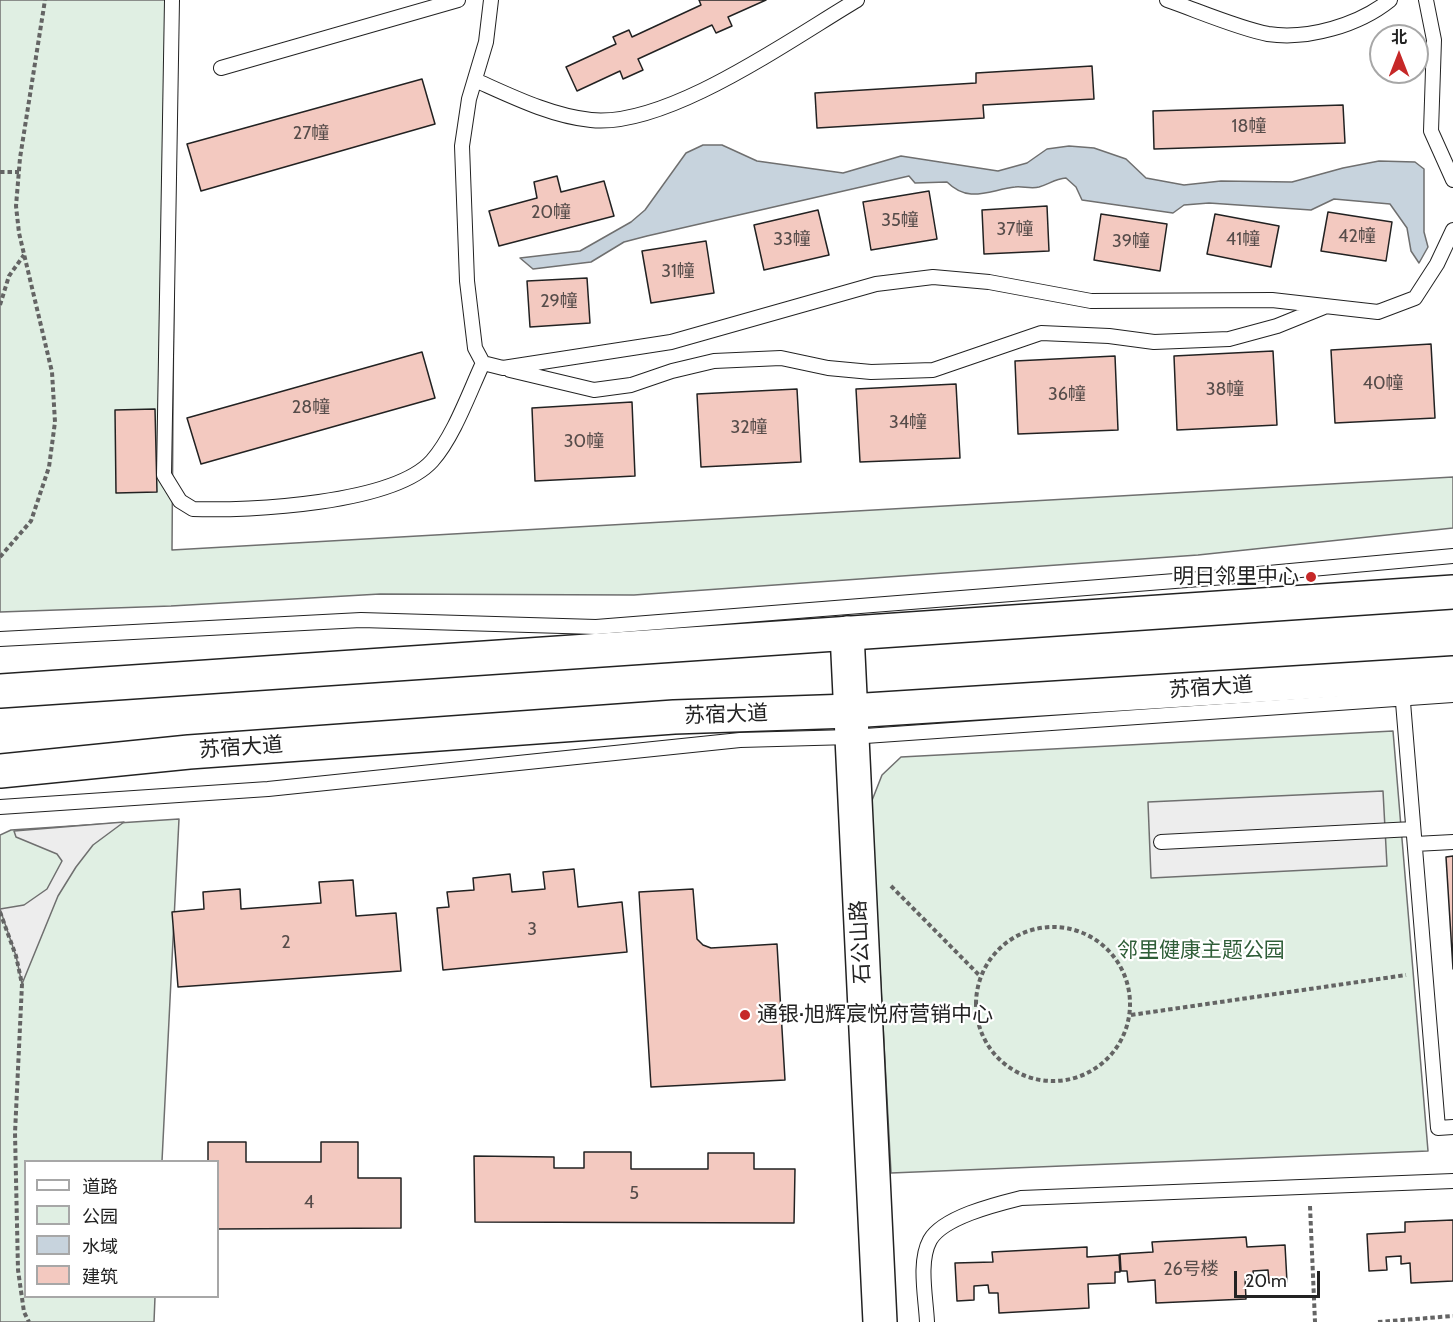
<!DOCTYPE html>
<meta charset="utf-8">
<style>
body{margin:0}
#map{position:relative;width:1453px;height:1322px;overflow:hidden;background:#fff;font-family:Cabin,"Noto Sans SC",sans-serif}
canvas{display:block}
.legend{position:absolute;left:24px;top:1160px;width:195px;height:138px;box-sizing:border-box;background:#fff;border:2px solid #a7a7a7;margin:0;padding:8px 10px;list-style:none;font-size:18px;color:#222}
.legend li{display:flex;align-items:center;gap:12px;height:30px}
.legend b{width:30px;border:2px solid #a7a7a7}
.north{position:absolute;left:1369px;top:24px;width:60px;height:60px;box-sizing:border-box;background:#fff;border:2px solid #a7a7a7;border-radius:50%;rotate:0deg;font-size:16px;font-weight:700;line-height:24px;text-align:center;color:#222}
.north::after{content:'';display:block;margin:auto;width:21px;height:27px;background:#c62828;clip-path:polygon(50% 0,100% 100%,50% 72%,0 100%)}
.scale{position:absolute;left:1234px;top:1271px;width:86px;height:27px;box-sizing:border-box;border:3px solid #222;border-top:0;padding-left:8px;font-size:18px;line-height:21px;white-space:nowrap;color:#222;-webkit-text-stroke:4px #fff;paint-order:stroke}
</style>
<div id="map">
<canvas width="1453" height="1322"></canvas>
<ul class="legend">
<li><b style="height:8px;background:#fff"></b>道路</li>
<li><b style="height:16px;background:#e0efe3"></b>公园</li>
<li><b style="height:16px;background:#c7d3dd"></b>水域</li>
<li><b style="height:16px;background:#f3c9c0"></b>建筑</li>
</ul>
<div class="north">北</div>
<div class="scale">20 m</div>
</div>
<script>
const context = document.querySelector('canvas').getContext('2d');
context.lineJoin = 'round';
function paint(path, color) { context.fillStyle = color; context.fill(path, 'evenodd'); }
function strokePath(path, color, width, dash) { context.strokeStyle = color; context.lineWidth = width; context.lineCap = dash ? 'butt' : 'round'; context.setLineDash(dash || []); context.stroke(path); }
function write(font, color, halo, rows, align = 'center') {
  context.font = font + ' Cabin,"Noto Sans SC",sans-serif'; context.lineWidth = 4.5; context.setLineDash([]); context.textBaseline = 'middle'; context.strokeStyle = halo; context.fillStyle = color; for (const [text, x, y, turn = 0] of rows) {
    context.save(); context.translate(x, y); context.rotate((+turn || 0) * Math.PI / 180); context.textAlign = isNaN(turn) ? turn : align; if (halo) context.strokeText(text, 0, 0); context.fillText(text, 0, 0); context.restore();
  }
}
const green = new Path2D(`
 M0 0H176L172 550 1453 477V528L1198 555 634 595 380 594 171 606 0 612Z
 M1393 731 1428 1151 891 1173 871 803 882 775 901 757Z
 M179 819 162 1161 26 1162V1296L155 1297 154 1322H0V835L11 830Z`);
const parking = new Path2D(`
 M1383 791 1387 866 1151 878 1148 802Z
 M124 822 93 845 76 867 58 896 22 984 16 956 0 909 24 905 47 889 62 861 57 854 16 837 14 831Z`);
const water = new Path2D(`
 M703 145H722L757 161 843 173 901 156 998 171 1027 163 1047 149 1069 146 1094 148 1126 159 1146 178 1184 185 1221 181 1292 182 1343 168 1379 161 1415 162 1424 169V232L1428 247 1419 263 1411 251 1407 228 1390 204 1334 199 1311 210 1209 203 1184 205 1173 213 1082 200 1076 187 1066 178C1055 179 1049 184 1039 187 1031 189 1022 186 1015 187 989 190 969 204 947 182L915 183 909 176 647 236 624 242 591 262 533 269 520 258 580 251 631 222 645 210 686 153Z`);
const building = new Path2D(`
 M699 0H766L728 17 732 26 716 33 712 25 638 59 643 70 623 79 620 71 577 91 566 67 616 44 613 37 629 30 632 37 701 5Z
 M1092 66 1094 99 983 105 984 118 817 128 815 93 976 83V73Z
 M422 79 435 124 201 191 187 144Z
 M1343 105 1345 143 1154 149 1153 111Z
 M557 176 561 192 604 181 614 216 499 246 489 211 537 198 534 182Z
 M929 191 937 239 871 250 863 202Z
 M1047 206 1049 251 984 254 982 210Z
 M818 210 829 255 764 270 754 225Z
 M1328 212 1392 222 1386 261 1321 251Z
 M1101 214 1167 224 1160 271 1094 260Z
 M1215 214 1279 226 1271 267 1207 254Z
 M706 241 714 293 651 303 642 251Z
 M587 278 590 323 530 327 527 281Z
 M1431 344 1435 418 1335 423 1331 350Z
 M1273 351 1277 425 1177 430 1174 356Z
 M422 352 435 398 201 464 187 418Z
 M1115 356 1118 430 1018 434 1015 361Z
 M956 384 960 458 860 462 856 389Z
 M797 389 801 462 701 467 697 394Z
 M632 402 635 476 535 481 532 408Z
 M155 409 157 492 116 493 115 410Z
 M1453 856V969L1446 857Z
 M574 869 578 907 622 902 627 952 443 970 437 908 449 907 447 892 474 890 473 878 510 874 512 892 545 889 543 872Z
 M353 880 356 916 396 913 401 971 178 987 172 912 204 909 203 892 240 889 241 909 321 903 319 882Z
 M693 889 697 939 703 945 711 948 777 944 785 1080 651 1087 639 892Z
 M208 1142H246V1162H321V1142H358V1178H401V1228L218 1229V1162H182L208 1161Z
 M584 1152H631V1169H708V1153H754V1169H795L794 1223 475 1222 474 1156 554 1157V1168H584Z
 M1453 1220V1281L1411 1283 1410 1263 1401 1264V1256L1386 1257 1387 1270 1369 1271 1367 1234 1405 1232V1222Z
 M1246 1237 1247 1247 1285 1245 1287 1282 1269 1283 1268 1270 1253 1271 1254 1279H1245L1246 1299 1156 1303 1155 1280 1128 1282 1127 1271H1121L1120 1254 1153 1252 1152 1242Z
 M1087 1247V1257L1119 1255 1120 1272H1115V1283L1088 1284 1089 1308 999 1313 998 1293H989L988 1285 974 1286V1300L957 1301 955 1263 993 1262 992 1252Z`);
const path = new Path2D(`
 M0 172H19
 M0 305 9 276 24 255
 M0 557 31 521 49 467 55 422 52 372 19 233 16 206 20 158 45 0
 M891 886 980 976
 M0 912 16 956 22 984 15 1133 18 1270 24 1312 29 1322
 M976 1004a77 77 0 1 1 154 0a77 77 0 1 1-154 0Z
 M1131 1015 1406 975
 M1310 1206 1315 1322
 M1378 1322 1453 1316`);
const lane = new Path2D(`
 M172 0 164 475 180 501 193 509C250 511 393 504 432 461 454 436 469 393 483 363
 M491 0 486 42 469 99 462 146 467 281 475 348 483 363 503 368 671 342 876 284 933 277 989 282 1091 301 1272 300 1378 312 1415 298 1437 264 1453 230
 M1167 0C1196 10 1240 29 1268 34 1308 40 1359 25 1390 0
 M1426 0 1434 40 1431 131 1453 180
 M221 68 458 0
 M475 80C511 96 551 116 591 120 667 128 791 39 857 0
 M510 370 594 390 631 385 672 371 714 361 781 358 828 368 871 372 933 370 1041 333 1109 336 1154 342 1229 339 1277 326 1324 307
 M0 639 361 620 596 627 1225 577 1453 556
 M1402 690 1438 1128 1453 1127
 M0 807 268 789 740 740 851 737 1453 695
 M1161 842 1413 829
 M1415 844 1453 842
 M927 1322C926 1298 918 1262 930 1240 943 1217 997 1204 1021 1198L1453 1181`);
const secondary = new Path2D(`
 M847 633 880 1322`);
const primary = new Path2D(`
 M0 691 1453 592
 M0 771 189 752 674 717 850 711 1453 673`);
const markers = [
 [1311,577,6,"#c62828"],
 [745,1015,6,"#c62828"]
];
const numberNames = [
 ["18幢",1249,127],
 ["27幢",311,134],
 ["20幢",551,213],
 ["35幢",900,221],
 ["37幢",1015,230],
 ["42幢",1357,237],
 ["33幢",792,240],
 ["41幢",1243,240],
 ["39幢",1131,242],
 ["31幢",678,272],
 ["29幢",559,302],
 ["40幢",1383,384],
 ["38幢",1225,390],
 ["36幢",1067,395],
 ["28幢",311,408],
 ["34幢",908,423],
 ["32幢",749,428],
 ["30幢",584,442],
 ["3",532,930],
 ["2",286,943],
 ["5",634,1194],
 ["4",309,1203],
 ["26号楼",1191,1270]
];
const poiNames = [
 ["明日邻里中心",1299,577],
 ["通银·旭辉宸悦府营销中心",757,1015,"left"]
];
const streetNames = [
 ["苏宿大道",1211,688,-4],
 ["苏宿大道",726,715,-2],
 ["苏宿大道",241,748,-4],
 ["石公山路",861,942,-93]
];
const parkNames = [
 ["邻里健康主题公园",1201,951]
];
paint(green, '#e0efe3');
strokePath(green, '#6f6f6f', 1.5);
paint(parking, '#ededed');
strokePath(parking, '#6f6f6f', 1.5);
paint(water, '#c7d3dd');
strokePath(water, '#6f6f6f', 1.5);
paint(building, '#f3c9c0');
strokePath(building, '#222', 1.5);
strokePath(lane, '#222', 16);
strokePath(secondary, '#222', 36);
strokePath(primary, '#222', 36);
strokePath(path, '#646464', 4, [4.5, 3]);
strokePath(lane, '#fff', 14);
strokePath(secondary, '#fff', 33);
strokePath(primary, '#fff', 33);
for (const [x, y, r, color] of markers) { const dot = new Path2D(); dot.arc(x, y, r, 0, 2 * Math.PI); context.fillStyle = color; context.fill(dot); strokePath(dot, '#fff', 2); }
write('18px', '#564c4a', null, numberNames);
write('21px', '#222', '#fff', poiNames, 'right');
write('21px', '#222', '#fff', streetNames);
write('21px', '#2f5e38', '#fff', parkNames);
</script>
